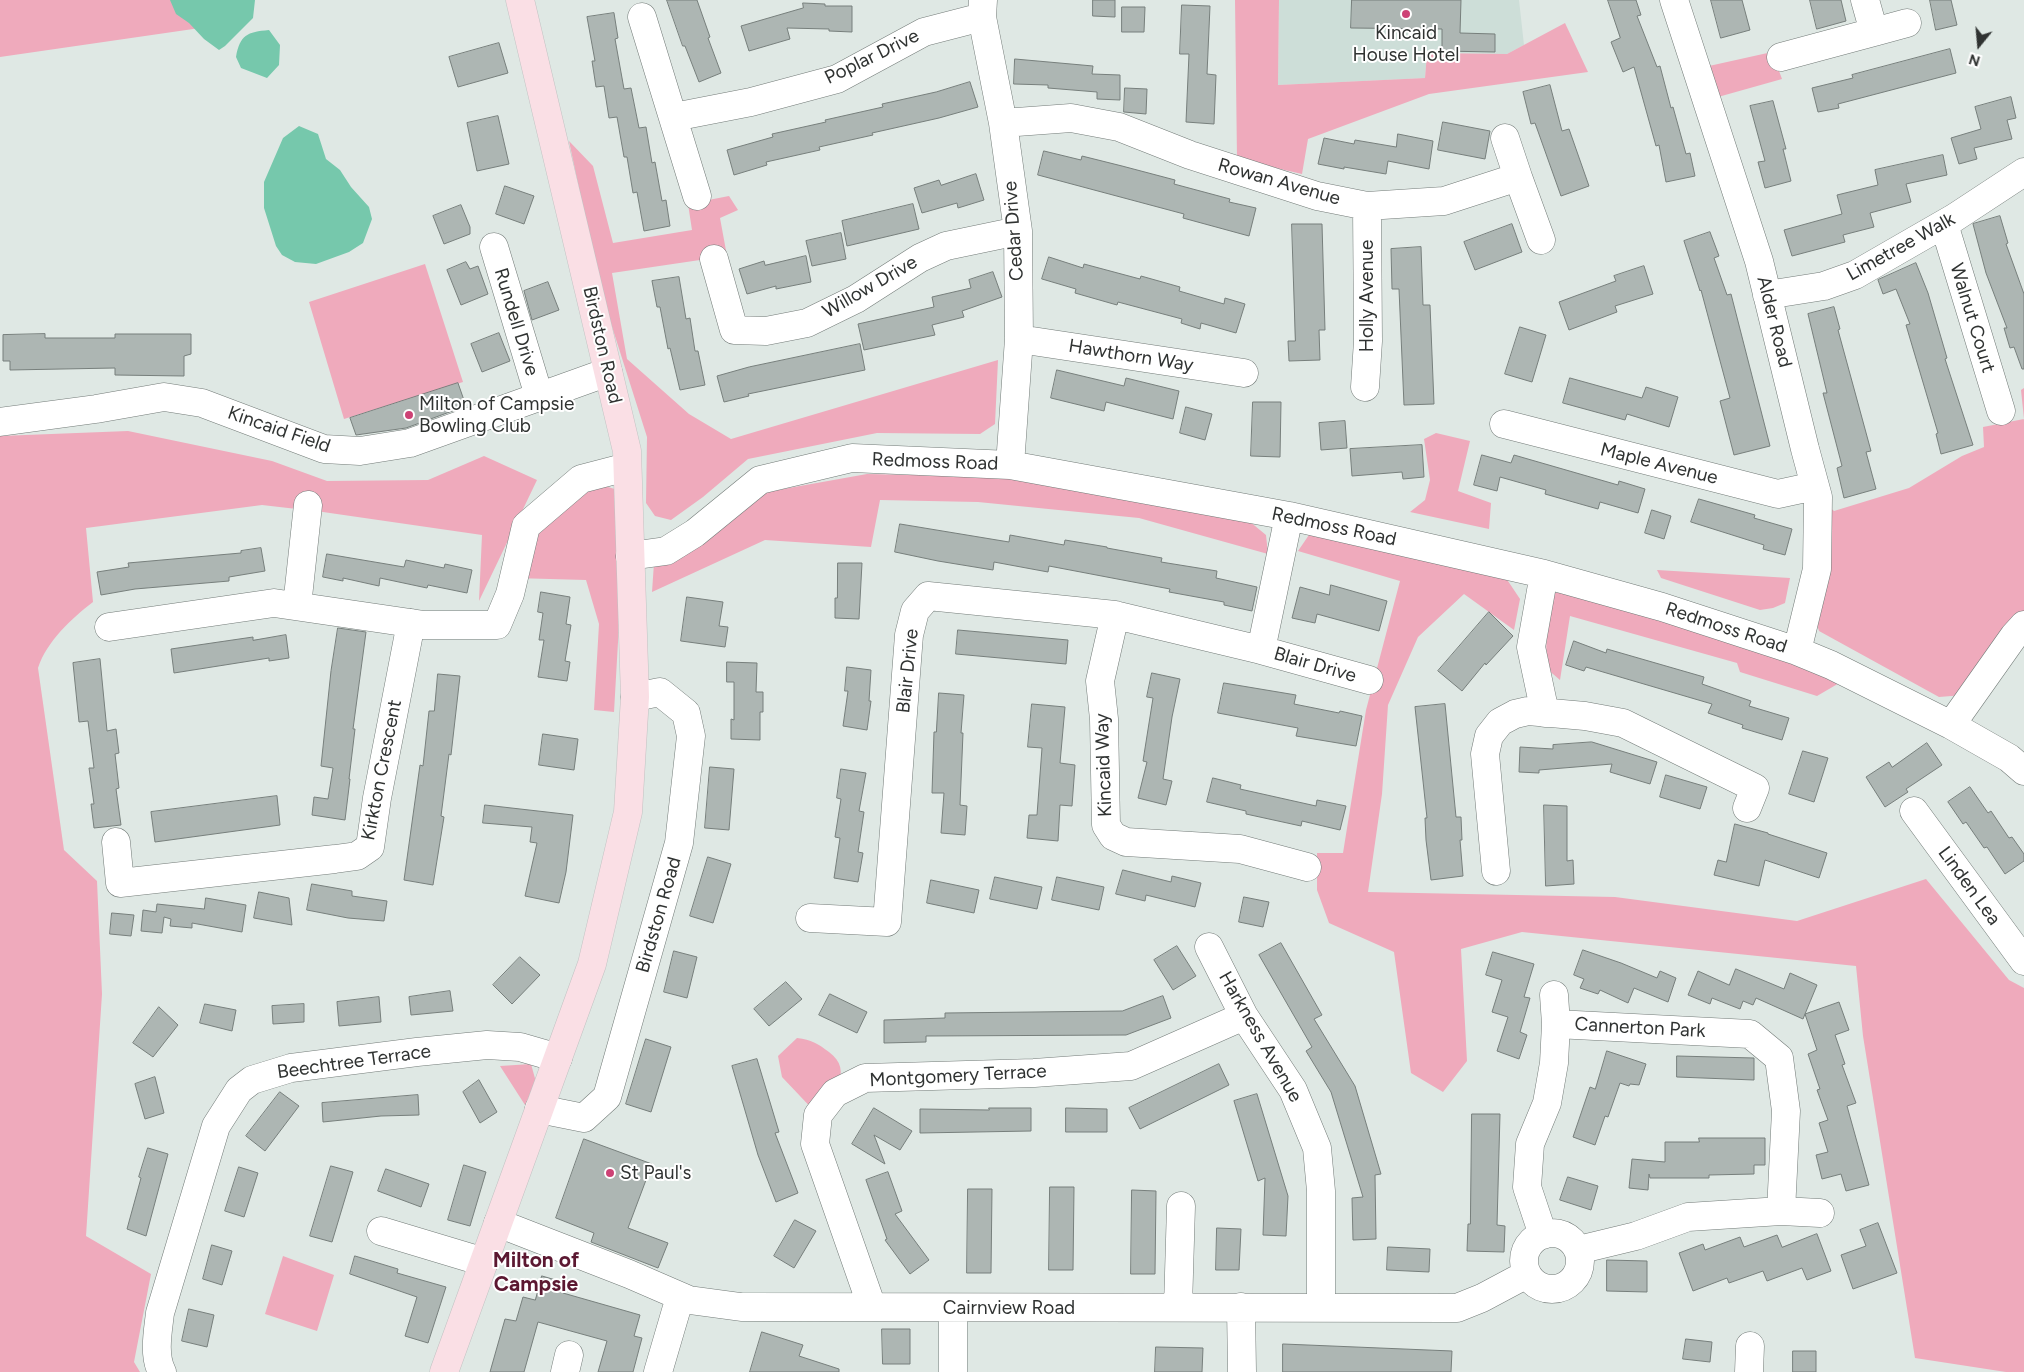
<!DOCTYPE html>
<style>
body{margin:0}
#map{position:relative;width:2024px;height:1372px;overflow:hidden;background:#dfe8e4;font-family:Figtree,sans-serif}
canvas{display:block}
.north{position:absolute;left:1954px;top:20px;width:50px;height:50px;-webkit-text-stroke:4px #fff;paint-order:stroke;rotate:197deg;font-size:14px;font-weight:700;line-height:20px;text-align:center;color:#303332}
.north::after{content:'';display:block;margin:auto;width:18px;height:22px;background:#303332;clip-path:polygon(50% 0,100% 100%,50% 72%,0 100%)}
</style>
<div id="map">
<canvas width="2024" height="1372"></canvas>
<div class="north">N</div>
</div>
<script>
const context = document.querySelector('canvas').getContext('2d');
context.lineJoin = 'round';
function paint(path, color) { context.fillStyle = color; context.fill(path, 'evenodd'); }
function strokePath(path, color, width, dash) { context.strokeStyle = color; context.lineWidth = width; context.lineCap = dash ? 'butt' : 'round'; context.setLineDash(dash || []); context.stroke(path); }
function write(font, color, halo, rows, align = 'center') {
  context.font = font + ' Figtree,sans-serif'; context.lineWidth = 4; context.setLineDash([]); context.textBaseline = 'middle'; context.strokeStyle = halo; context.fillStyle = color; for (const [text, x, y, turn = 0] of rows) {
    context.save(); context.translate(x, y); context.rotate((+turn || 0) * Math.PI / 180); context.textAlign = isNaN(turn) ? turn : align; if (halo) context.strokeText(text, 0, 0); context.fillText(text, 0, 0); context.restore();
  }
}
const built = new Path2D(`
 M1279 0H1519L1524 45 1507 54 1427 53 1425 78 1278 85Z`);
const green = new Path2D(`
 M0 0H200L207 27 0 57Z
 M1235 0H1279L1278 85 1425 78 1427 53 1507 54 1565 23 1588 72 1429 94 1308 139 1302 174 1237 159Z
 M1772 52 1782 79 1718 97 1709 66Z
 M569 141 593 166 613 243 692 230 688 204 729 196 738 210 720 218 727 256 612 273 627 359 689 414 731 439 998 360 995 424 980 434 877 433 748 459 703 497 671 520 655 516 646 503 647 437 601 292Z
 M425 264 463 382 344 419 309 302Z
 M2024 388V625L1964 695 1939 697 1819 631 1810 601 1818 497 1834 511 1909 488 1962 456 1984 447 1983 427 2024 419 2021 390Z
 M128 431 272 461 327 481 428 480 484 456 537 480 479 601 482 535 323 512 262 505 86 528 93 602C71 619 47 641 38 668L64 850 97 881 102 994 86 1236 151 1274 134 1362 140 1372H0V436Z
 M1436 433 1470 441 1458 491 1491 503 1489 529 1410 512 1425 500 1430 480 1424 439Z
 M867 474 1046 478 1249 521 1266 535 1268 554 1139 518 978 502 880 500 871 547 765 540 652 592 654 563 761 493Z
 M581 479 618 490 620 607 614 712 594 710 599 624 586 580 514 578 526 526Z
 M1311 532 1506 578 1520 599 1514 630 1464 594 1418 637 1388 705 1382 794 1368 892 1615 897 1797 921 1926 879 2009 980 2024 988V1372H2006L1915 1358 1863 1036 1856 966 1522 932 1461 949 1467 1061 1443 1092 1411 1073 1394 952 1329 923 1317 890V853H1343L1366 710 1400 581 1298 551Z
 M1657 570 1790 578 1785 603 1773 608 1760 610 1661 578Z
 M1566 589 1779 656 1841 682 1817 696 1740 672 1737 663 1570 616 1560 680 1546 668 1547 596Z
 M797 1038C812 1040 817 1043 829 1052 855 1071 832 1097 818 1115L782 1077 778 1056Z
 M531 1064 536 1082 525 1105 500 1066Z
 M283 1256 334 1275 317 1331 265 1314Z`);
const water = new Path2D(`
 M170 0H255L253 18 225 46 219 50 204 39 189 23 176 14Z
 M269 30 280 45 279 65 267 78 241 68 236 57C240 35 247 32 269 30Z
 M299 126 318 134 326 159 340 170 351 187 369 207 372 219 363 243 349 252 316 264 295 262 282 255 276 246 264 208V182L283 138Z`);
const building = new Path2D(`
 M667 0H697L710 37 708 38 721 73 699 82 685 46H683Z
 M1093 0H1115V17L1093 16Z
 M1352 0H1461L1460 33 1495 34V52L1442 51V29L1351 28Z
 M1608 0H1636L1641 15 1637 16 1657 67 1660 66 1671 108 1673 107 1686 154 1690 153 1695 176 1666 182 1659 145 1656 146 1634 67 1623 72 1611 42 1620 38Z
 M1711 0H1742L1750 30 1721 38Z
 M1810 0H1841L1846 21 1817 29Z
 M1930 0H1951L1957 25 1936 30Z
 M803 3 825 4V6H852V32L829 31V29L787 28 790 39 749 51 741 26 803 8Z
 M1182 5 1210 6 1207 74 1216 75 1214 124 1186 122 1189 54H1180Z
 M1122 7H1145L1144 32H1122Z
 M614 13 618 38 615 39 624 89 631 88 639 128 646 127 652 163 655 162 662 201 666 200 670 226 644 231 637 192 633 193 627 157H624L617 117 609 118 604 86 596 87 592 61H595L587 17Z
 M499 43 508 73 458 87 449 57Z
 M1950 49 1956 73 1838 104 1839 108 1818 112 1812 88 1853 78 1852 75Z
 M1015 59 1093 66 1092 74 1120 75V100L1097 99V92L1048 88V85L1014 84Z
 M970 82 978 107 939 118 872 133 873 135 819 147 820 150 766 162 767 165 734 175 727 150 773 137 772 134 826 122 825 120 883 107 882 104 936 92Z
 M1550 85 1562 131 1569 129 1589 186 1561 196 1535 123 1531 124 1523 92Z
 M1125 88 1147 89 1146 114 1124 112Z
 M2011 97 2016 118 2007 120 2012 139 1974 148 1977 159 1959 164 1951 138 1981 129 1975 107Z
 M1773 101 1786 149H1783L1791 181 1765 188 1758 162 1765 161 1750 106Z
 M498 116 509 164 477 171 467 123Z
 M1443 122 1490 131 1485 159 1438 150Z
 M1398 134 1433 141 1429 169 1388 161 1386 174 1344 167V169L1318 164 1324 138 1354 144 1355 140 1396 147Z
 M1044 151 1081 160 1082 156 1122 166 1175 180 1174 184 1230 199 1229 202 1256 208 1249 236 1183 218 1184 214 1038 175Z
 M1943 155 1947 175 1906 184 1911 202 1870 213 1874 227 1843 235 1845 242 1792 256 1784 230 1842 214 1837 195 1878 185 1875 170Z
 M976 174 984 200 958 208 957 203 922 213 914 188 939 180 941 185Z
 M505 186 534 196 524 224 496 214Z
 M913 204 919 229 847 246 842 221Z
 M461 205 470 227V234L444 244 433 216Z
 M2000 216 2008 243 2006 244 2024 294V369H2022L2014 347 2010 348 2004 328H2007L1986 273 1973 224Z
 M1292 224H1322L1325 330H1319L1320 360 1289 361 1288 341H1295Z
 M1512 224 1522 252 1475 270 1464 242Z
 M1710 232 1719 256 1714 258 1727 295 1731 294 1770 446 1734 455 1720 401 1730 398 1701 290 1700 291 1684 241Z
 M841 233 846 259 812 266 806 241Z
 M1421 247 1423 305H1430L1434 404 1404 405 1399 289H1392L1391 249Z
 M806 256 811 282 776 289V286L747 294 739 269 764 261 765 265Z
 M1049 257 1083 268 1084 264 1140 279 1141 276 1180 287 1179 291 1224 304 1225 298 1245 304 1236 333 1201 323 1200 329 1181 323 1182 319 1118 302 1117 305 1075 293 1076 289 1042 279Z
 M466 262 470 269 478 266 488 294 461 305 447 270Z
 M1916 263 1928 293 1947 358 1945 359 1973 445 1941 454 1936 434 1938 433 1906 325 1910 324 1896 289 1883 294 1878 280Z
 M1644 266 1653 294 1615 306 1617 312 1569 330 1559 302 1616 281 1614 276Z
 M993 272 1002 297 962 311 964 317 932 325 935 335 864 350 858 324 934 307 932 297 971 288 969 280Z
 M679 277 686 319 690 318 695 351H698L705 385 680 390 670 348 668 349 660 307H657L652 281Z
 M548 282 559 310 532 320 524 291Z
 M1834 307 1840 329 1838 330 1871 451 1866 452 1876 489 1844 498 1837 468 1842 466 1823 393H1827L1808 314Z
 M1520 327 1546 335 1532 382 1505 374Z
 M499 333 510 361 482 372 471 344Z
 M45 334V338H115V334H191V354L184 356V376L115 375V368L10 370V361H3V335Z
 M860 344 865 370 748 394 749 396 724 402 717 376 749 367Z
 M1057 370 1124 386 1126 378 1179 391 1173 419 1106 402 1104 411 1051 398Z
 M1570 378 1642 398 1646 387 1678 397 1669 427 1627 414 1625 420 1563 403Z
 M458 383 466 406 406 428 356 435 350 418Z
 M1253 402H1281L1280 457 1251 456Z
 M1186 407 1212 414 1205 440 1180 433Z
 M1345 421 1347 448 1321 450 1319 423Z
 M1422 445 1424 477 1403 479 1402 472 1352 476 1350 449Z
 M1482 455 1511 463 1514 455 1618 485 1619 481 1645 489 1638 513 1600 502 1598 509 1545 494 1546 490 1500 477 1497 491 1474 485Z
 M1699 499 1755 515 1754 518 1792 529 1785 555 1763 549 1764 545 1691 522Z
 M1652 510 1671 516 1664 539 1645 533Z
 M900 524 1009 542 1010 535 1064 545 1065 540 1107 547V548L1162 558 1161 562 1217 571 1216 578 1257 587 1252 611 1224 605V602L1169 592 1170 589 1049 566 1048 572 994 562 993 570 938 561 895 552Z
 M261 548 265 571 229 577V581L135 589 101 595 97 572 129 567 128 563 241 553V551Z
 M327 554 404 567 406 560 444 568 445 564 472 570 467 593 428 585 427 588 380 578 379 586 343 578V581L323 577Z
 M838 563H862L859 619 835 618V598H837Z
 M1331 585 1387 601 1379 631 1317 614 1315 623 1292 618 1300 587 1329 595Z
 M541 592 570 597 566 624 571 625 565 661 570 662 567 681 538 677 544 640H539L543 613 538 612Z
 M687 597 723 602 719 626 728 627 725 647 681 641Z
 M1489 612 1513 636 1486 665 1485 663 1462 691 1438 671Z
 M338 628 366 632 353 729H355L349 779H350L345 820 312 815 314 797 328 799 333 768 321 766 331 671Z
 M958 630 1068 640 1066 664 956 654Z
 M286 635 289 658 269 661V658L174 673 171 649 253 637V640Z
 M1574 641 1606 653 1607 649 1704 677 1702 684 1751 701 1749 706 1789 718 1782 740 1742 728 1743 725 1708 713 1712 704 1586 667 1584 671 1566 665Z
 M100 659 107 731 116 729 119 753 115 754 119 788 116 789 121 825 94 828 91 804H94L89 768H94L88 721 79 722 73 663Z
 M727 662 757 663 756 692H763V712H760V740L731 739V719L734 720V682H727Z
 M847 667 871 670 869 701H871L867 730 843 726 848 691H845Z
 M1152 673 1180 679 1172 717 1163 779 1172 781 1166 805 1138 798 1147 762 1143 761 1153 698 1147 697Z
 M438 674 460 676 451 755 449 754 441 816 444 817 433 885 404 880 420 765 423 766 429 711H434Z
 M1224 683 1296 695 1294 704 1339 713 1340 711 1362 716 1356 746 1296 736 1298 728 1218 713Z
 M939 693 964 695 961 733H963L960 805 967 806 965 835 941 833 944 793H932L934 732H936Z
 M1032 704 1065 707 1060 763 1075 765 1072 806 1060 805 1058 841 1027 838 1029 815H1037L1042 748 1028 747Z
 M1445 704 1456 817H1461L1462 840H1460L1463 876 1431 880 1426 840 1425 818H1427L1415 707Z
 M543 734 578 739 574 770 539 765Z
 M1592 742 1657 762 1650 784 1610 772 1612 764 1539 770V773L1519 772 1520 747 1553 749V745Z
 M1927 743 1942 765 1906 789 1908 792 1885 807 1866 777 1889 762 1892 767Z
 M1803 751 1828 758 1814 802 1789 794Z
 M710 767 734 769 729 830 705 828Z
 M841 769 866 773 859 811 864 812 858 852 863 853 858 882 834 878 840 838 835 837 841 799 837 798Z
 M1666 775 1707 787 1700 809 1660 797Z
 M1213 778 1241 785 1240 789 1316 806 1317 800 1346 806 1340 830 1302 821 1301 826 1246 814V811L1207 802Z
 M1970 787 1988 813 1991 811 2009 838 2012 837 2024 854V861L2005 874 1987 847 1984 848 1966 822 1963 824 1948 802Z
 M277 796 280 825 155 842 151 812Z
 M485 805 573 815 566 872 559 903 525 896 537 843 530 842 532 827 483 823Z
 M1544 805 1567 806V861L1573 860 1574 884 1546 886Z
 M1735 824 1768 833V834L1827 853 1819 878 1765 860 1759 886 1714 875 1718 860 1726 862Z
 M708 857 731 864 713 923 690 916Z
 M1123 870 1171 882 1172 876 1201 883 1195 907 1146 895 1145 901 1116 894Z
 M995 877 1042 887 1037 909 990 899Z
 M1057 877 1104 887 1099 910 1052 900Z
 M931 880 979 890 974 913 927 903Z
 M312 884 352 891V896L387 901 384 921 348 918 307 910Z
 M259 892 289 898 292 925 254 918Z
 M1244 897 1269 902 1263 927 1239 922Z
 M206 898 246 905 242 932 192 923V928L170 926 171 919 164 917 162 933 141 931 143 910 156 912 157 904 204 909Z
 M112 913 134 915 131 936 110 934Z
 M1281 943 1322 1015 1314 1019 1355 1086 1381 1174 1375 1175 1376 1239 1353 1240 1352 1198 1363 1197 1331 1092 1306 1051 1312 1047 1259 955Z
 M1177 946 1196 976 1173 990 1154 960Z
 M1583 950 1621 963 1657 978 1660 971 1676 978 1668 1002 1634 988 1628 1003 1600 990 1598 994 1580 988 1584 979 1574 975Z
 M674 951 697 957 687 998 664 992Z
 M1493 952 1534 964 1524 997 1530 998 1520 1032 1527 1035 1519 1059 1497 1051 1508 1017 1492 1012 1502 980 1486 975Z
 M520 957 540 975 512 1004 493 985Z
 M1736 969 1784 989 1790 973 1817 985 1805 1014 1839 1002 1849 1030 1835 1035 1845 1064 1842 1065 1856 1103 1847 1106 1869 1185 1846 1191 1841 1174 1822 1179 1816 1155 1828 1152 1819 1123 1828 1120 1817 1090 1820 1089 1808 1054 1817 1050 1805 1014 1803 1019 1756 998 1753 1005 1743 1001 1740 1009 1712 998 1710 1004 1688 995 1698 971 1729 985Z
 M786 982 802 999 769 1026 754 1009Z
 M450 991 453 1011 411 1015 409 997Z
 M830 994 867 1012 857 1033 819 1015Z
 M1163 996 1171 1018 1126 1035 926 1036V1042L884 1043V1020L945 1018V1013L1122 1011Z
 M379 997 381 1022 339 1026 337 1002Z
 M205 1004 236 1010 232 1031 200 1023Z
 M304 1004V1022L273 1024 272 1006Z
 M159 1007 178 1025 153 1057 133 1043Z
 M646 1039 671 1047 651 1112 626 1104Z
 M1607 1051 1646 1064 1639 1085 1630 1084 1629 1086 1620 1083 1608 1117 1605 1116 1595 1145 1573 1137 1590 1087 1595 1089Z
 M1677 1056 1754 1058V1080L1677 1077Z
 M757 1059 779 1132 775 1133 798 1193 776 1202 758 1155 732 1066Z
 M1219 1064 1229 1085 1140 1129 1129 1108Z
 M155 1077 164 1113 145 1119 135 1084Z
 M479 1080 497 1112 480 1123 463 1092Z
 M280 1092 299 1106 265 1151 246 1136Z
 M1257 1094 1288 1196 1286 1236 1263 1235 1265 1178 1258 1181 1234 1101Z
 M418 1095 419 1115 381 1116 323 1122 322 1103Z
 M874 1108 912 1131 900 1150 874 1135 885 1164 852 1144Z
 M989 1108H1031V1131L920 1133V1109L989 1110Z
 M1066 1108 1107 1109V1132H1066Z
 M1472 1114H1500L1497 1225 1505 1226 1504 1252 1467 1251 1468 1224H1470Z
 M1699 1138H1765V1165H1754V1174L1709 1175V1178H1650L1649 1174 1648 1190 1629 1188 1632 1159 1665 1162V1142H1699Z
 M584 1139 652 1164 628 1228 668 1243 658 1268 591 1242 594 1233 556 1218Z
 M148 1148 168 1154 146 1236 127 1229 141 1178 139 1177Z
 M464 1165 486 1172 470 1226 448 1220Z
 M331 1166 353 1172 332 1242 310 1236Z
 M239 1167 258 1173 244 1217 225 1211Z
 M386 1169 429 1184 421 1207 378 1191Z
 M888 1172 902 1211 895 1214 929 1260 910 1274 885 1240 887 1239 866 1180Z
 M1568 1177 1598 1186 1591 1210 1560 1200Z
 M1050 1187H1074L1073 1270H1049Z
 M968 1189H992L991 1273H967Z
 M1132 1190 1156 1191 1155 1274H1131Z
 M795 1220 816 1231 794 1268 774 1256Z
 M1878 1223 1897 1273 1853 1289 1841 1255 1866 1246 1860 1230Z
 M1217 1228 1241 1229 1239 1270H1216Z
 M1817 1234 1831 1271 1807 1280 1802 1268 1767 1281 1763 1271 1729 1283 1727 1278 1693 1291 1679 1253 1703 1244 1705 1250 1740 1237 1744 1247 1777 1235 1782 1247Z
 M212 1245 232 1251 222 1285 203 1279Z
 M1388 1247 1430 1249 1429 1272 1387 1270Z
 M355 1256 398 1269 397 1273 446 1287 428 1343 405 1336 417 1297 350 1274Z
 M1607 1260 1647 1261V1292L1607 1291Z
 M542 1276 566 1283 563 1293 640 1315 634 1336 642 1338 633 1372H598L607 1341 538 1322 524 1372H490L505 1319 516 1321 523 1297 535 1300Z
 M189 1309 214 1315 207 1347 182 1341Z
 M882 1329H910V1364H883Z
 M762 1332 803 1345 799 1356 839 1369V1372H750Z
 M1686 1339 1712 1342 1710 1362 1683 1359Z
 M1283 1344 1452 1351 1451 1372H1283Z
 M1156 1347 1203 1348 1202 1372H1155Z
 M1793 1351H1816V1372H1793Z`);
const minor = new Path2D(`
 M983 0 982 17 1003 123 1018 231 1019 339 1010 465
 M1674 0 1759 261 1805 449 1818 497 1817 569 1797 651
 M642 17 697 196
 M1874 32 1907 23
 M1781 57 1874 32 1865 0
 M674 117 751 102 837 79 924 32 982 17
 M1003 123 1071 118 1119 127 1190 155 1317 196 1367 206 1444 201 1518 177 1505 138
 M1518 177 1541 240
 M1944 224 2001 411
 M494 247 539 396
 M714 259 734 330 766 331 807 323 856 299 920 258 946 246 1018 231
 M1767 295 1824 286 1855 275 1954 218 2024 172
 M1019 339 1244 373
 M1365 387 1368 341 1367 206
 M0 422 96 409 164 397 202 403 324 449 360 451 410 443 608 372
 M1504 424 1778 494 1815 486
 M1289 516 1261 650 1369 680
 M630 556 666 551 695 533 760 480 852 458 1010 465 1289 516 1544 574 1662 607 1797 651 1831 665 1951 725 2009 758 2024 771
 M1544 574 1531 647 1545 713
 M297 606 308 505
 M1115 615 1100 681 1104 719 1106 825 1113 836 1126 842 1240 849 1307 867
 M109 627 274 603 424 625H497L510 594 526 526 581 479 627 467
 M1951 725 2014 636 2024 625
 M1914 811 2024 961
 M116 842 120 883 335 859 357 856 370 847 377 798 411 623
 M1496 871 1485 754 1489 736 1500 722 1515 714 1528 711 1585 716 1623 723 1755 788 1747 808
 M810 918 887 922 909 635 915 611 928 596 1115 615 1261 650
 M1209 947 1244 1016 1293 1090 1317 1148 1321 1191V1307
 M1554 995 1556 1024
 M539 1109 584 1118 607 1097 679 843 691 736 686 713 660 692 635 697
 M498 1223 629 1274 689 1300 741 1307 1457 1308 1482 1298 1527 1274
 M381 1231 484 1262
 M1524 1261a28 28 0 1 1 56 0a28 28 0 1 1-56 0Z
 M1543 1235 1527 1187 1530 1144 1547 1103 1554 1063 1556 1024 1750 1034 1779 1058 1786 1111 1781 1211
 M1578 1250 1636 1236 1688 1217 1781 1211 1820 1213
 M872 1307 815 1144 818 1115 835 1093 865 1078 1034 1073 1131 1066 1244 1016
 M1178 1307 1181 1206
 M1241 1307 1242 1372
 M953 1308V1372
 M162 1372C153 1355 158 1331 160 1313L216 1126 239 1090 252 1080 291 1068 417 1052 487 1045 520 1047 558 1058
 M565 1372 569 1355
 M658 1372 680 1297
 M1749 1372 1750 1346`);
const major = new Path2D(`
 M444 1372 592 964 628 812 635 697 627 451 520 0`);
const markers = [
 [1406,14,5,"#cd4275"],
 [409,415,5,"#cd4275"],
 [610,1173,5,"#cd4275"]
];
const poiNames = [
 ["Kincaid",1406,33,"center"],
 ["House Hotel",1406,55,"center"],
 ["Milton of Campsie",419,404],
 ["Bowling Club",419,426],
 ["St Paul's",620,1173]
];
const streetNames = [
 ["Poplar Drive",872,57,-26],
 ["Rowan Avenue",1279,182,16],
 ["Cedar Drive",1014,231,-94],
 ["Limetree Walk",1901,247,-29],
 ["Willow Drive",870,287,-30],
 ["Holly Avenue",1367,296,-90],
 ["Walnut Court",1972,318,73],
 ["Rundell Drive",516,322,73],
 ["Alder Road",1774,322,76],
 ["Birdston Road",602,345,77],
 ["Hawthorn Way",1131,356,9],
 ["Kincaid Field",279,430,19],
 ["Redmoss Road",935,462,2],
 ["Maple Avenue",1659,464,14],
 ["Redmoss Road",1334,527,12],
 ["Redmoss Road",1726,628,18],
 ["Blair Drive",1315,665,16],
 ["Blair Drive",908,671,-84],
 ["Kincaid Way",1104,765,-92],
 ["Kirkton Crescent",382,770,-79],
 ["Linden Lea",1969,886,54],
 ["Birdston Road",659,915,-74],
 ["Cannerton Park",1640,1028,3],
 ["Harkness Avenue",1260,1037,60],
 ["Beechtree Terrace",354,1062,-8],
 ["Montgomery Terrace",958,1076,-3],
 ["Cairnview Road",1009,1308]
];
const quarterNames = [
 ["Milton of",536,1261],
 ["Campsie",536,1285]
];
paint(built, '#cdded8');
paint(green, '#efaabc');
paint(water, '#76c8ac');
paint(building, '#adb6b3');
strokePath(building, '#777f7c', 1);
strokePath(minor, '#737b78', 29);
strokePath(major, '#c1c2c2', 29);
strokePath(minor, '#fff', 28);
strokePath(major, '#fadfe5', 28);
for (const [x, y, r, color] of markers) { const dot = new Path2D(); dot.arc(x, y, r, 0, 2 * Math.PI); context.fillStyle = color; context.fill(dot); strokePath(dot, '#fff', 2); }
write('19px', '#303332', '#fff', poiNames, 'left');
write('19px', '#303332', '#fff', streetNames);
write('bold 21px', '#5b1831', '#fff', quarterNames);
</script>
